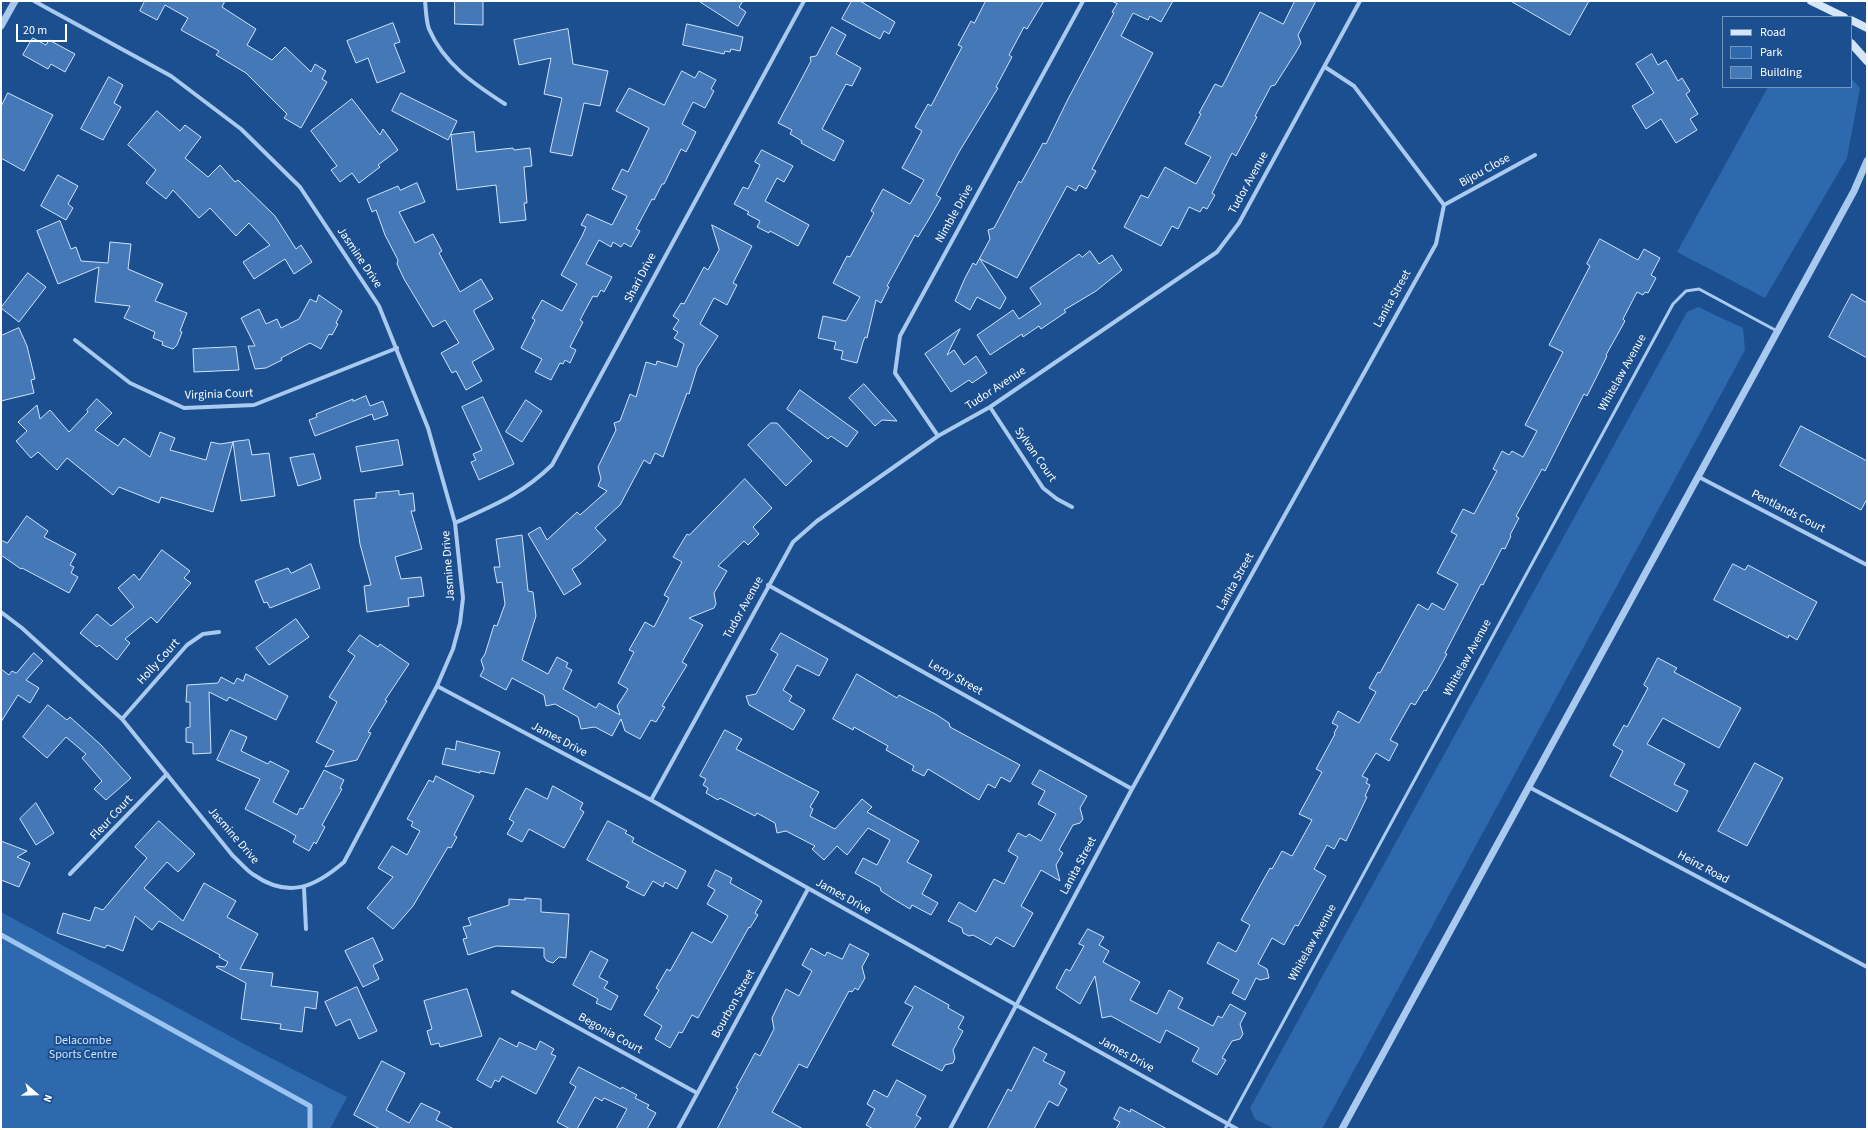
<!DOCTYPE html>
<style>
body{margin:0}
#map{position:relative;width:1868px;height:1130px;overflow:hidden;background:#1b4f8f;font-family:"Source Sans 3",sans-serif}
canvas{display:block}
.frame{position:absolute;inset:0;border:2px solid #fff;pointer-events:none}
.legend{position:absolute;left:1722px;top:16px;width:130px;height:72px;box-sizing:border-box;background:#1b4f8f;border:1px solid #7695bc;margin:0;padding:5px 7px;list-style:none;font-size:12px;color:#fff}
.legend li{display:flex;align-items:center;gap:8px;height:20px}
.legend b{width:20px;border:1px solid #7695bc}
.north{position:absolute;left:16px;top:1074px;width:40px;height:40px;-webkit-text-stroke:3px #1b4f8f;paint-order:stroke;rotate:110deg;font-size:11px;font-weight:700;line-height:16px;text-align:center;color:#fff}
.north::after{content:'';display:block;margin:auto;width:14px;height:18px;background:#fff;clip-path:polygon(50% 0,100% 100%,50% 72%,0 100%)}
.scale{position:absolute;left:16px;top:24px;width:51px;height:18px;box-sizing:border-box;border:2px solid #fff;border-top:0;padding-left:5px;font-size:12px;line-height:14px;white-space:nowrap;color:#fff;-webkit-text-stroke:3px #1b4f8f;paint-order:stroke}
</style>
<div id="map">
<canvas width="1868" height="1130"></canvas>
<div class="frame"></div>
<ul class="legend">
<li><b style="height:5px;background:#d6e6fa"></b>Road</li>
<li><b style="height:11px;background:#2e69ad"></b>Park</li>
<li><b style="height:11px;background:#4478b7"></b>Building</li>
</ul>
<div class="north">N</div>
<div class="scale">20 m</div>
</div>
<script>
const context = document.querySelector('canvas').getContext('2d');
context.lineJoin = 'round';
function paint(path, color) { context.fillStyle = color; context.fill(path, 'evenodd'); }
function strokePath(path, color, width, dash) { context.strokeStyle = color; context.lineWidth = width; context.lineCap = dash ? 'butt' : 'round'; context.setLineDash(dash || []); context.stroke(path); }
function write(font, color, halo, rows, align = 'center') {
  context.font = font + ' "Source Sans 3",sans-serif'; context.lineWidth = 4; context.setLineDash([]); context.textBaseline = 'middle'; context.strokeStyle = halo; context.fillStyle = color; for (const [text, x, y, turn = 0] of rows) {
    context.save(); context.translate(x, y); context.rotate((+turn || 0) * Math.PI / 180); context.textAlign = isNaN(turn) ? turn : align; if (halo) context.strokeText(text, 0, 0); context.fillText(text, 0, 0); context.restore();
  }
}
const green = new Path2D(`
 M1851 78 1860 88 1847 158 1765 298 1677 252 1768 87H1851Z
 M1698 307 1743 328 1745 350 1322 1129H1275L1255 1119 1250 1108 1687 312Z
 M1 912 261 1053 347 1097 330 1129H1Z`);
const stream = new Path2D(`
 M1 935 310 1106V1129`);
const building = new Path2D(`
 M145 1H225L222 7 256 29 247 45 272 60 285 47 311 72 315 64 326 71 322 79 327 82 301 128 284 118 287 114 246 73 216 55 219 51 181 30 188 18 165 5 157 20 140 11Z
 M455 1H483V25L455 24Z
 M699 1H743L739 7 746 12 738 26Z
 M852 1H860L895 22 889 34 884 31 880 39 842 19Z
 M986 1H1044L1027 29 1024 27 1009 55 1012 57 996 87 998 88 959 152 936 195 941 198 929 219 918 237 915 235 887 286 889 287 881 303 876 300 867 338 865 337 863 342 857 363 841 359 843 351 834 349 836 342 818 338 823 316 846 321 860 297 833 283 847 256 850 257 874 213 871 211 883 189 910 204 924 180 902 168 922 131 915 127 928 104 931 106 962 47 958 45 971 21 974 23Z
 M1112 1H1173L1161 22 1150 16 1148 20 1133 13 1121 36 1153 53 1092 169 1096 171 1086 189 1079 185 1076 191 1067 186 1017 278 980 259 1006 298 1000 309 977 297 970 310 955 301 965 278 973 263 976 265 990 239 988 230 994 228 1019 181 1021 183 1043 143 1046 144 1068 99 1114 13 1112 12 1117 4Z
 M1295 1H1316L1298 35 1301 43 1296 52 1275 85 1271 86 1255 116 1257 117 1236 156 1232 153 1212 193 1215 195 1207 209 1203 207 1200 212 1189 207 1178 229 1172 226 1161 246 1124 227 1141 195 1148 198 1165 167 1196 184 1211 157 1185 144 1201 114 1199 113 1215 84 1222 87 1260 12 1283 24Z
 M1511 1H1589L1570 35Z
 M393 23 400 42 394 44 405 72 377 83 368 58 356 63 347 41Z
 M687 24 743 37 740 51 731 49 730 52 725 51 724 54 683 45Z
 M832 27 846 35 836 54 861 68 852 86 846 84 822 129 844 141 834 161 801 143 802 141 790 134 792 130 778 123 811 61 810 57 816 56Z
 M568 29 573 64 608 71 600 106 584 103 572 156 550 152 562 98 544 94 551 58 519 65 514 40Z
 M33 38 46 45 49 40 75 54 65 72 51 64 48 69 23 55Z
 M1652 54 1658 65 1666 60 1678 81 1682 78 1690 91 1686 94 1698 114 1690 119 1697 130 1676 143 1661 119 1646 129 1632 106 1654 93 1636 64Z
 M682 71 695 78 699 71 716 80 711 89 714 91 705 108 693 102 682 124 696 132 686 152 681 149 664 184H662L654 200 652 199 636 229 640 231 631 247 624 243 621 247 613 242 611 247 599 240 586 264 612 277 604 292 601 290 597 297 593 296 580 320 583 322 570 347 576 350 570 363 565 360 563 364 560 363 551 380 535 372 542 359 521 348 535 320 532 318 542 300 562 311 577 284 561 275 582 236 586 227 581 225 587 214 612 225 627 196 612 189 622 169 628 172 649 128 616 111 629 88 664 105Z
 M109 77 123 85 114 103 121 107 103 140 81 129Z
 M8 93 53 115 24 171 1 158V107Z
 M401 93 457 121 448 140 392 111Z
 M352 99 380 135 383 129 398 150 378 165 380 167 359 183 352 173 340 182 331 170 337 166 311 131Z
 M157 111 180 131 185 125 201 137 185 158 208 177 220 165 235 182 238 180 275 216 296 249 301 245 312 262 294 274 285 259 254 279 243 262 270 245 249 223 236 236 210 208 199 218 173 190 166 199 146 183 156 170 128 145Z
 M474 132 476 152 513 148 514 150 530 148 532 166 524 167 527 203H524L526 220 500 223 496 185 457 190 451 135Z
 M762 150 793 166 784 182 777 178 765 201 809 225 798 246 770 231 769 233 757 227 760 221 747 214 749 212 734 204 743 187 748 189 760 165 755 162Z
 M58 175 78 186 68 204 73 208 66 220 41 206Z
 M417 183 425 202 399 212 415 243 433 234 442 251 439 253 460 292 481 279 493 299 474 310V312L494 349 472 362 482 381 466 390 456 371 452 373 441 353 459 343 445 320 433 327 404 279 397 264 398 260 385 235 376 210 372 212 367 199 398 186 400 190Z
 M60 221 71 249 76 247 81 261 108 263 110 242 131 244 128 269 163 284 155 301 187 313 180 331 182 332 177 345 173 349 162 345 163 342 153 338 155 332 124 318 130 306 95 302 99 267 58 284 37 231Z
 M712 225 752 246 733 283 737 285 727 305 714 298 700 324 718 336 697 368 689 394 687 393 663 457 655 453 650 464 644 460 620 505 595 528 606 540 581 563 572 569 581 584 564 595 528 534 540 527 547 540 577 512 580 515 607 491 598 486 601 479 598 467 616 430 614 423 620 421 630 394 636 397 646 362 656 365 657 361 677 367 684 344 674 338 678 332 673 329 679 320 673 316 681 303 684 304 704 267 708 270 719 250Z
 M1600 239 1638 260 1644 249 1660 258 1651 275 1656 278 1648 293 1645 292 1643 295 1637 292 1623 319 1625 321 1606 355 1607 356 1587 396 1584 394 1545 471 1542 469 1516 516 1519 518 1510 535 1511 536 1505 549 1502 548 1483 585 1481 584 1445 653 1447 654 1437 672 1426 691 1424 690 1415 705 1411 703 1390 740 1398 744 1389 761 1376 753 1362 776 1368 779 1366 783 1370 785 1365 796 1367 797 1346 841 1340 838 1334 849 1327 845 1314 869 1326 876 1298 926 1295 925 1284 945 1272 938 1258 964 1267 969 1269 978 1260 980 1256 978 1245 1000 1232 993 1239 980 1207 963 1218 942 1236 952 1250 925 1241 920 1270 868 1272 869 1282 851 1292 856 1312 820 1299 814 1322 772 1316 769 1335 734 1334 733 1338 726 1332 723 1338 711 1359 723 1376 692 1369 688 1378 672 1380 673 1418 604 1428 610 1432 603 1444 610 1458 584 1437 573 1457 535 1451 532 1463 509 1474 514 1497 471 1493 469 1502 451 1509 455 1512 451 1523 457 1537 431 1525 425 1563 352 1549 345 1590 266 1587 264Z
 M1090 251 1099 264 1112 255 1122 270 1096 291 1071 306 1064 310 1066 312 1041 329 1039 326 1023 337 1022 334 990 355 977 335 1013 310 1019 319 1041 304 1030 288 1079 254 1082 257Z
 M28 273 46 287 19 322 1 308Z
 M1852 294 1867 303V358L1829 337Z
 M319 295 342 311 336 323 338 324 332 335 329 334 321 349 310 343 281 358 282 360 266 368 255 369 248 346H255L241 318 259 309 266 324 277 319 281 328 299 319 310 299 316 302Z
 M19 328 27 346 35 379 31 380 34 393 1 401V336Z
 M960 329 947 355 954 350 964 365 976 356 987 373 972 383 969 380 951 392 925 354Z
 M236 347 239 370 194 372 193 349Z
 M864 384 897 421 882 420 875 426 849 398Z
 M800 390 858 432 847 447 831 436 828 439 787 409Z
 M366 396 370 406 383 401 388 415 374 420 372 414 315 436 309 420 317 417 316 414 353 399V401Z
 M483 397 514 464 479 480 471 462 476 460 473 454 482 450 462 407Z
 M97 399 112 413 95 430 118 446 124 438 150 457 160 432 175 438 170 450 206 460 211 442 220 444 233 442 213 512 161 497 159 503 119 487 113 495 67 458 57 470 38 452 31 458 16 441 27 431 18 422 37 405 40 419 50 410 69 432 88 412 87 410Z
 M526 400 542 411 522 442 506 432Z
 M771 423H777L812 461 786 486 748 445Z
 M1801 426 1867 461V499L1861 510 1780 466Z
 M249 440 252 455 269 453 275 496 241 501 233 442Z
 M398 440 403 465 361 472 356 447Z
 M314 454 321 479 298 486 290 458Z
 M745 479 772 508 753 527 759 534 748 545 744 541 718 566 727 571 714 593 716 604 714 608 689 618 703 625 682 662 687 665 662 706 665 707 656 722 651 720 640 739 625 731 621 719 612 736 595 727 581 729 578 717 555 704 546 706 544 695 512 678 506 690 480 676 484 669 481 660 485 654 494 625 497 626 505 604 502 582 497 583 494 567H500L496 539 522 535 528 591 533 592 536 616 522 660 548 674 557 657 568 663 566 667 572 670 563 689 596 708 599 703 620 715 617 706 628 689 618 683 634 652 629 650 645 622 654 627 669 598 664 595 682 562 673 557 687 534 689 535Z
 M399 491V495L413 493 415 511H411L422 549 395 557 401 579 421 577 424 596 408 598 409 606 367 612 364 586 371 585 360 544 354 500 376 498V493Z
 M27 516 48 531 44 537 76 554 70 565 74 567 71 573 78 577 69 593 22 568 21 569 1 555V540L7 543Z
 M162 550 190 571 184 578 191 583 157 623 151 617 125 639 130 643 117 660 99 645 97 647 80 633 97 614 111 626 134 607 118 588 134 574 139 580Z
 M311 564 320 588 270 608 267 602 264 603 255 581 288 568 291 573Z
 M1733 564 1745 570 1748 565 1817 602 1797 640 1789 635 1788 638 1714 600Z
 M296 619 309 637 269 665 256 648Z
 M781 633 828 659 819 676 797 665 783 690 792 696 789 701 805 710 793 730 749 705 746 696 756 694 778 654 771 650Z
 M360 635 378 647 380 644 409 664 385 700 387 701 368 732 371 733 357 760 325 767 334 751 316 742 337 702 329 697 355 656 348 651Z
 M34 653 43 661 26 680 39 688 30 703 18 695 1 722V669L9 675 12 671 16 673Z
 M1658 658 1677 668 1674 672 1741 708 1719 748 1663 718 1647 744 1685 764 1674 784 1688 791 1677 812 1610 776 1623 751 1613 745 1624 725 1627 727 1648 688 1644 685Z
 M246 674 288 696 276 720 229 697 227 701 209 692 211 753 193 754V743L186 742V728L190 727V702H186L187 685 218 683 221 677 234 684 237 678 243 681Z
 M857 674 897 698 899 695 937 715 949 723 950 727 1020 765 1010 782 1001 777 995 788 988 784 979 800 928 769 924 776 912 770 914 766 886 750 888 746 854 727 853 730 833 719Z
 M48 705 67 720 70 717 101 745 131 778 106 800 94 789 102 781 82 758 86 754 66 737 47 758 23 737Z
 M231 730 247 737 241 751 268 764 270 761 289 771 273 802 297 815 300 808 303 809 324 770 344 780 340 788 342 789 322 825 325 827 316 844 314 842 309 851 293 842 296 836 288 831 245 809 260 779 217 760Z
 M725 730 742 739 736 749 819 792 810 807 813 809 810 816 835 829 862 799 872 807 867 812 919 841 907 862 932 875 922 894 938 903 931 915 912 905 910 909 895 900 881 891 880 887 855 873 863 858 877 865 890 840 868 828 847 855 837 846 824 860 812 849 815 846 786 831 777 833 775 823 757 813 755 816 720 798 718 800 706 793 708 788 703 785 706 779 700 776Z
 M457 741 500 752 494 774 480 771V773L442 764 446 748 455 750Z
 M1755 763 1783 778 1747 846 1718 831Z
 M1040 770 1087 796 1080 808 1083 819 1080 823 1073 825 1059 850 1063 853 1056 865 1060 881 1041 870 1021 906 1033 913 1014 947 996 937 991 945 973 935 969 936 963 933 962 928 948 921 959 902 976 912 994 879 1004 884 1018 857 1008 851 1018 833 1026 837 1029 834 1041 841 1056 814 1038 804 1045 791 1032 784Z
 M436 776 474 796 454 835 457 837 451 848 448 847 413 906 393 929 367 908 393 877 378 868 392 846 407 855 420 831 411 826 413 822 407 819 429 780 433 782Z
 M553 786 583 803 580 809 584 812 564 848 529 829 522 842 507 834 514 822 509 819 526 788 547 799Z
 M36 803 54 833 36 845 20 819Z
 M159 821 195 854 178 872 167 862 144 888 183 921 204 883 236 901 227 917 258 934 240 969 273 973 271 986 318 992 316 1009 305 1007 302 1032 280 1029 281 1024 241 1019 246 983 216 967 217 966 225 967 228 962 219 957 220 955 159 921 152 930 135 916 123 951 107 945 105 948 57 933 63 913 90 921 95 907 103 910 147 858 135 847Z
 M608 821 627 831 625 833 634 838 632 842 686 871 677 889 665 882 663 887 653 881 644 896 626 887 629 882 587 860Z
 M1 841 27 851 17 857 30 863 19 887 1 880Z
 M716 870 732 878 730 883 762 901 755 913 758 915 750 928 749 927 698 1018 692 1015 682 1033 679 1032 670 1048 655 1039 662 1026 644 1015 659 990 656 988 667 969 670 971 692 932 712 943 728 916 707 904 715 890 708 886Z
 M525 898 541 899V912L569 914 566 958 559 957 553 963 547 961 544 957V948L496 946 468 955 463 939 467 938 463 927 471 925 468 918 509 905V899L525 900Z
 M1088 929 1104 937 1099 945 1109 951 1103 962 1140 982 1130 1000 1157 1014 1169 990 1183 998 1178 1008 1213 1026 1218 1016 1222 1018 1230 1004 1246 1013 1240 1024 1243 1034 1240 1039 1232 1041 1222 1058 1226 1060 1217 1075 1192 1061 1199 1048 1166 1030 1160 1043 1111 1016 1102 1018 1095 976 1080 1004 1056 988 1066 969 1070 971 1084 946 1079 944Z
 M373 938 383 960 373 965 379 979 363 987 345 951Z
 M850 944 869 954 862 967 865 978 858 990 855 988 852 992 849 991 807 1068 799 1064 772 1112 803 1129H717L738 1089 736 1088 755 1053 760 1056 774 1029 772 1018 786 989 799 996 812 971 802 965 811 948 825 956 827 952 842 959Z
 M591 951 608 960 599 977 608 982 604 988 618 996 611 1010 596 1003 598 999 573 985Z
 M915 986 949 1005 948 1008 964 1017 958 1028 963 1031 953 1050 955 1058 953 1063 945 1065 942 1071 892 1045 913 1007 905 1003Z
 M357 987 377 1031 359 1039 350 1019 336 1026 325 1002Z
 M467 989 482 1036 440 1047 439 1043 431 1045 427 1031 432 1029 424 1001Z
 M500 1038 517 1047 519 1042 536 1050 540 1041 554 1049 551 1054 556 1056 536 1094 502 1076 499 1082 495 1080 491 1088 477 1080Z
 M1034 1047 1047 1054 1043 1061 1065 1072 1059 1084 1067 1089 1058 1106 1049 1101 1034 1129H987L1008 1089 1011 1091Z
 M382 1061 405 1073 386 1110 409 1123 421 1103 440 1112 436 1120 454 1129H380L354 1115Z
 M579 1067 621 1089 622 1087 637 1095 635 1098 649 1105 647 1108 656 1113 647 1129H616L627 1109 604 1098 602 1101 595 1097 577 1129H570L557 1122 576 1087 570 1083Z
 M897 1080 926 1096 916 1115 921 1118 914 1129H873L866 1125 875 1109 867 1104 874 1090 887 1097Z
 M1120 1107 1130 1112 1131 1109 1167 1129H1116L1120 1122 1114 1119Z`);
const service = new Path2D(`
 M1225 1129 1673 304 1686 291 1699 289 1777 331`);
const minor = new Path2D(`
 M425 1C426 10 426 21 429 29 444 64 474 84 505 104
 M1444 205 1535 155
 M75 340 130 383 184 408 254 405 397 348
 M990 407 1043 488 1057 499 1072 507
 M938 436 895 373 900 336 1083 1
 M1699 477 1867 565
 M455 523C494 505 521 495 552 465L804 1
 M768 585 1132 789
 M1 612 22 628 122 719 233 856C240 862 246 870 254 875 289 899 315 887 344 862L437 686 453 649 460 623 463 598 455 523 428 428 379 306 300 187 241 129 171 76 34 1
 M437 686 651 800 1237 1129
 M122 719 187 645 203 634 219 632
 M1529 787 1867 967
 M651 800 793 542 817 521 938 436 990 407 1217 252 1239 223 1360 1
 M70 874 167 774
 M304 888 306 929
 M513 992 697 1093
 M678 1129 808 889
 M950 1129 1132 789 1436 244 1444 205 1354 86 1325 67`);
const tertiary = new Path2D(`
 M1 26 15 1
 M1342 1129 1854 191 1867 161`);
const secondary = new Path2D(`
 M1811 1 1844 17
 M1851 20 1867 28
 M1851 43 1867 61`);
const streetNames = [
 ["Bijou Close",1485,171,-29],
 ["Tudor Avenue",1249,183,-61],
 ["Nimble Drive",955,214,-61],
 ["Jasmine Drive",359,258,56],
 ["Shari Drive",641,278,-62],
 ["Lanita Street",1393,299,-61],
 ["Whitelaw Avenue",1623,373,-61],
 ["Tudor Avenue",996,389,-33],
 ["Virginia Court",219,395,-2],
 ["Sylvan Court",1035,455,55],
 ["Pentlands Court",1788,512,27],
 ["Jasmine Drive",449,566,-94],
 ["Lanita Street",1236,582,-61],
 ["Tudor Avenue",744,608,-61],
 ["Whitelaw Avenue",1468,658,-61],
 ["Holly Court",159,662,-48],
 ["Leroy Street",955,678,29],
 ["James Drive",559,740,28],
 ["Fleur Court",112,818,-47],
 ["Jasmine Drive",233,836,49],
 ["Lanita Street",1079,866,-62],
 ["Heinz Road",1703,868,28],
 ["James Drive",843,897,29],
 ["Whitelaw Avenue",1313,943,-61],
 ["Bourbon Street",734,1004,-61],
 ["Begonia Court",610,1034,29],
 ["James Drive",1126,1055,29]
];
const parkNames = [
 ["Delacombe",83,1041],
 ["Sports Centre",83,1055]
];
paint(green, '#2e69ad');
strokePath(stream, '#9cc4f0', 5);
paint(building, '#4478b7');
strokePath(building, '#cfe3fa', 1);
strokePath(service, '#a9c9ee', 3);
strokePath(minor, '#a9c9ee', 4);
strokePath(tertiary, '#a9c9ee', 7);
strokePath(secondary, '#d6e6fa', 8);
write('12px', '#fff', '#1b4f8f', streetNames);
write('12px', '#cfe3fa', '#1b4f8f', parkNames);
</script>
